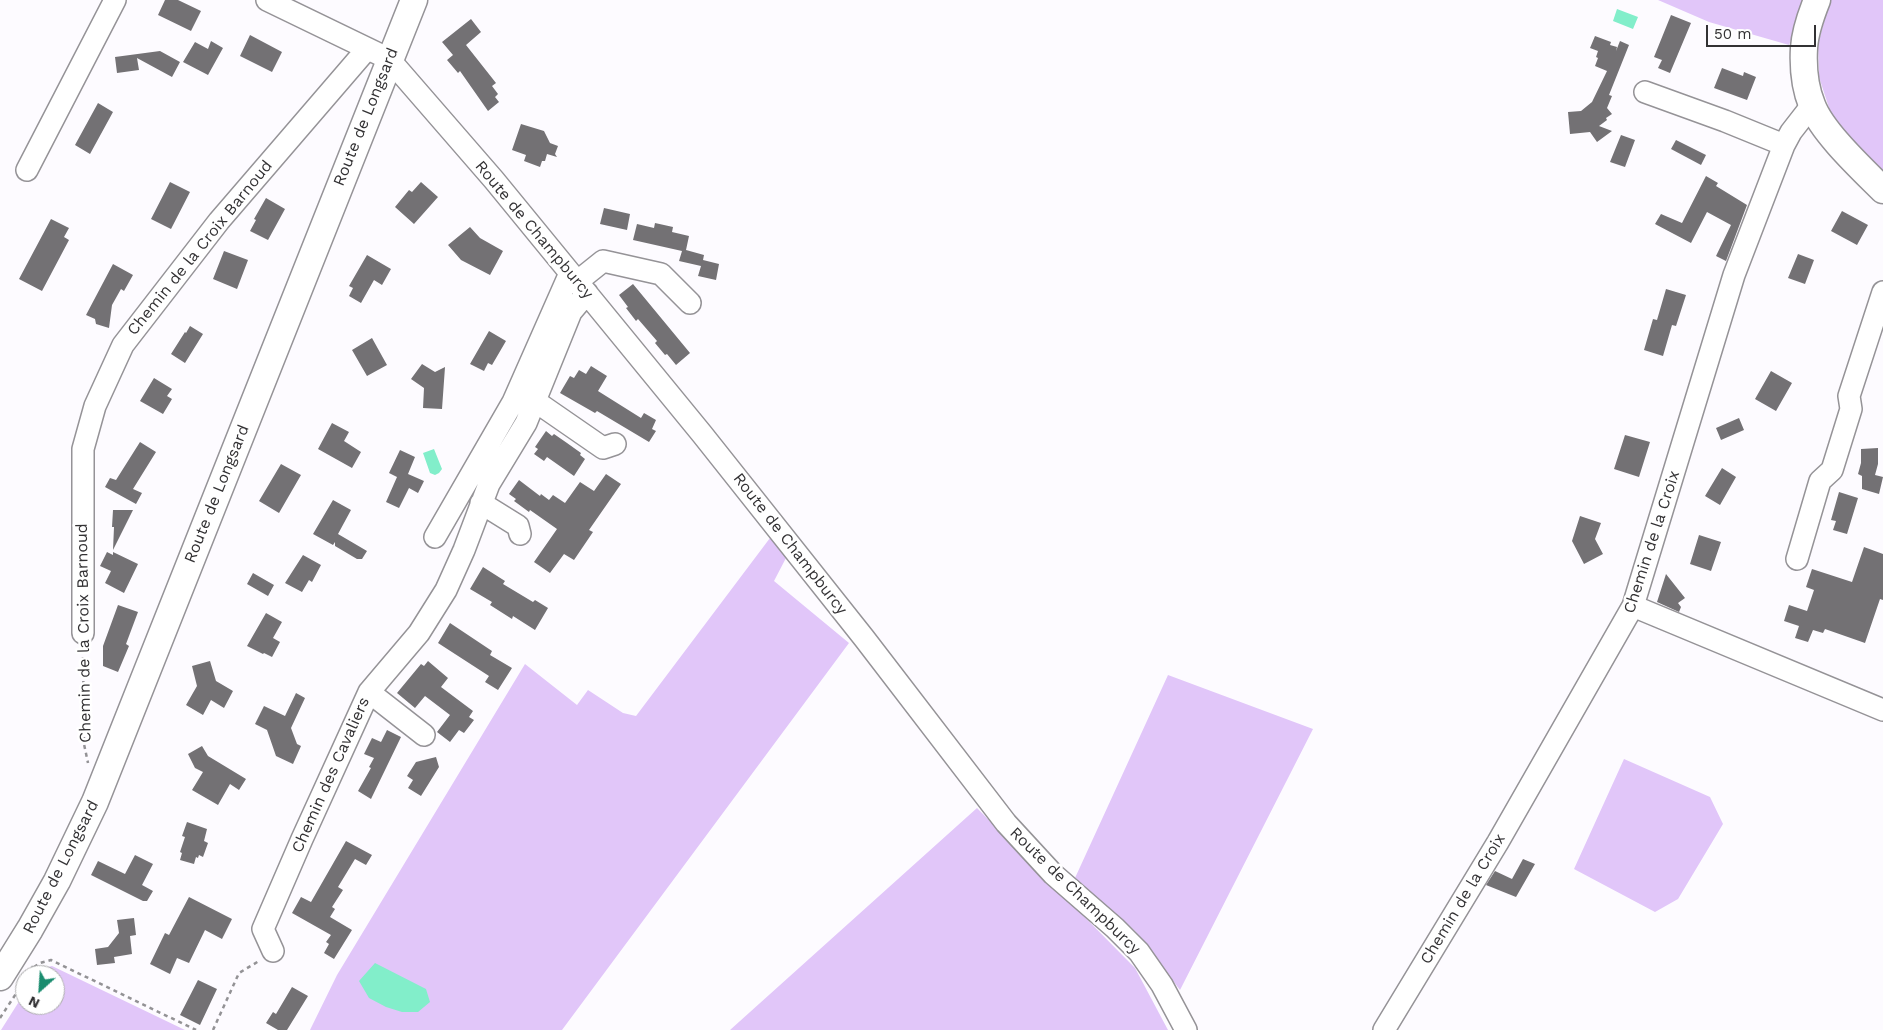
<!DOCTYPE html>
<style>
body{margin:0}
#map{position:relative;width:1883px;height:1030px;overflow:hidden;background:#fdfbff;font-family:"Work Sans",sans-serif}
canvas{display:block}
.north{position:absolute;left:15px;top:965px;width:50px;height:50px;box-sizing:border-box;background:#fff;border:1px solid #adadae;border-radius:50%;rotate:206deg;font-size:14px;font-weight:700;line-height:20px;text-align:center;color:#333234}
.north::after{content:'';display:block;margin:auto;width:18px;height:22px;background:#198c6e;clip-path:polygon(50% 0,100% 100%,50% 72%,0 100%)}
.scale{position:absolute;left:1706px;top:25px;width:110px;height:22px;box-sizing:border-box;border:2px solid #333234;border-top:0;padding-left:6px;font-size:15px;line-height:18px;white-space:nowrap;color:#333234;-webkit-text-stroke:4px #fff;paint-order:stroke}
</style>
<div id="map">
<canvas width="1883" height="1030"></canvas>
<div class="north">N</div>
<div class="scale">50 m</div>
</div>
<script>
const context = document.querySelector('canvas').getContext('2d');
context.lineJoin = 'round';
function paint(path, color) { context.fillStyle = color; context.fill(path, 'evenodd'); }
function strokePath(path, color, width, dash) { context.strokeStyle = color; context.lineWidth = width; context.lineCap = dash ? 'butt' : 'round'; context.setLineDash(dash || []); context.stroke(path); }
function write(font, color, halo, rows, align = 'center') {
  context.font = font + ' "Work Sans",sans-serif'; context.lineWidth = 5; context.setLineDash([]); context.textBaseline = 'middle'; context.strokeStyle = halo; context.fillStyle = color; for (const [text, x, y, turn = 0] of rows) {
    context.save(); context.translate(x, y); context.rotate((+turn || 0) * Math.PI / 180); context.textAlign = isNaN(turn) ? turn : align; if (halo) context.strokeText(text, 0, 0); context.fillText(text, 0, 0); context.restore();
  }
}
const green = new Path2D(`
 M1658 0H1807L1789 45 1709 22Z
 M1830 0H1883V172L1867 157 1831 114 1819 77 1818 44Z
 M770 538 786 558 774 581 849 643 562 1030H310L337 975 525 664 577 705 588 690 623 713 636 716Z
 M1168 675 1313 729 1180 990 1135 931 1075 878Z
 M1624 759 1710 797 1723 824 1678 899 1655 912 1574 869Z
 M977 808 1135 968 1168 1030H730Z
 M52 966 185 1030H1L25 992V1005H55V975H35L39 969Z`);
const water = new Path2D(`
 M1617 9 1638 17 1633 29 1613 21Z
 M434 449 442 469 439 473 435 475 430 473 423 453Z
 M375 963 426 989 430 1002 418 1012H402L386 1007 369 998 359 981Z`);
const building = new Path2D(`
 M165 0H178L201 11 191 31 158 15Z
 M1671 15 1691 23 1670 73 1658 68 1662 60 1654 57Z
 M471 19 481 32 466 45 496 83 492 86 498 94 495 97 499 102 488 111 460 71 458 73 447 60 453 55 442 42Z
 M250 35 282 52 272 72 240 56Z
 M1595 36 1611 42 1610 45 1617 47 1616 51 1620 41 1629 45 1609 95 1612 96 1607 108 1612 114 1606 118 1607 120 1599 126 1612 131 1597 142 1590 132 1570 134 1568 112 1581 111 1592 102 1607 71 1595 66 1598 58 1596 57 1598 51 1590 48Z
 M211 41 223 48 208 75 183 62 195 42 208 49Z
 M160 51 180 62 172 77 137 58 139 70 117 73 115 57Z
 M1722 68 1743 76 1744 72 1756 77 1747 100 1714 88Z
 M98 103 113 112 90 154 75 145Z
 M521 124 544 131 550 143 558 146 555 154 557 157 547 154 545 161H542L540 167 524 161 526 155 512 150Z
 M1621 135 1635 140 1625 167 1610 162Z
 M1676 140 1706 155 1701 165 1671 149Z
 M1706 176 1718 183 1716 186 1747 205 1726 261 1716 256 1731 225 1707 212 1691 243 1655 224 1661 214 1682 223Z
 M170 182 190 192 171 229 151 219Z
 M421 182 438 197 414 224 395 207 409 190 412 192Z
 M266 198 285 209 268 240 250 231 256 220 254 219Z
 M604 208 630 214 627 230 600 224Z
 M1842 211 1868 225 1857 245 1831 231Z
 M51 219 69 228 64 237 69 240 42 291 19 279Z
 M655 223 673 227 672 232 689 236 686 250 704 255 703 260 719 264 716 280 698 276 701 266 679 261 682 251 633 240 637 224 654 228Z
 M470 227 480 238 503 251 490 275 461 260 448 245Z
 M224 251 248 260 237 289 213 279Z
 M1798 254 1814 260 1805 284 1788 278Z
 M367 255 391 269 382 285 374 280 361 303 349 296 353 288 349 286Z
 M113 264 133 275 124 291 121 289 112 305 109 328 96 324 95 319 86 315Z
 M633 284 690 353 676 365 667 354 665 355 655 343 657 341 638 319 636 321 626 308 628 307 619 295Z
 M1666 289 1686 295 1676 326 1672 325 1663 356 1644 350 1653 319 1657 320Z
 M190 326 203 334 185 363 171 354 185 332 186 333Z
 M489 331 506 341 492 365 488 363 484 371 470 364Z
 M372 338 387 365 367 376 352 350Z
 M422 364 435 372 445 367 442 409 423 408 424 388 411 379Z
 M591 366 607 376 598 391 641 418 644 413 656 420 652 429 656 431 649 442 597 411 595 413 560 393 570 376 574 378 579 370 586 374Z
 M1771 371 1792 383 1776 411 1755 399Z
 M154 378 172 389 167 396 172 399 163 414 140 401Z
 M1739 418 1744 430 1721 440 1716 428Z
 M332 423 349 432 344 441 361 452 352 468 318 449Z
 M546 431 552 436 554 434 567 443 581 453 580 455 585 459 574 476 547 457 544 461 534 454 538 449 535 447Z
 M1625 435 1650 442 1639 477 1614 469Z
 M140 442 156 452 133 489 142 493 136 504 105 487 110 478 116 480Z
 M1878 448V464L1875 475 1883 477 1879 494 1862 489V476L1858 474 1861 463V449Z
 M400 450 415 457 408 474 424 481 418 493 409 488 399 508 386 502 397 477 389 473Z
 M281 464 301 475 279 513 259 501Z
 M1722 468 1736 477 1720 505 1705 496Z
 M606 474 621 484 589 530 593 532 574 560 564 554 550 573 534 562 557 529 530 510 529 512 514 501 516 499 509 494 519 480 540 496 541 494 549 500 553 495 565 503 580 482 594 491Z
 M1839 492 1858 498 1847 534 1833 530 1836 521 1831 520Z
 M333 500 351 510 338 534 367 551 362 559H357L335 546V542L333 545 313 534Z
 M113 510H133L113 550 114 527H112Z
 M1580 516 1601 523 1595 539 1603 554 1584 564 1572 541Z
 M1699 535 1721 542 1711 571 1690 564Z
 M1864 547 1883 554V600L1880 599 1865 643 1825 629 1823 633 1813 630 1808 642 1795 638 1799 626 1784 621 1789 605 1807 611 1814 590 1806 587 1812 569 1852 582Z
 M107 552 113 555V552L138 564 124 593 105 583 111 571 100 566Z
 M303 555 321 565 312 582 309 580 302 592 285 583Z
 M483 567 505 581 503 584 533 602 535 600 548 608 535 630 513 616 512 619 490 605 492 602 470 589Z
 M253 573 274 585 268 596 247 584Z
 M1666 574 1685 598 1678 603 1681 607 1679 612 1657 602Z
 M118 605 138 612 126 644 129 646 118 672 103 666V646Z
 M266 613 282 622 273 638 280 642 272 657 264 653 263 654 247 646Z
 M450 623 492 651 490 655 512 668 498 690 485 682 489 676 438 643Z
 M210 661 216 681 233 691 224 708 211 700 203 715 186 705 197 686 192 666Z
 M428 661 448 678 441 687 473 711 469 717 474 720 464 733 459 730 450 742 437 732 450 715 425 696 415 708 397 693 421 664 424 666Z
 M296 693 305 698 291 728 297 744 301 746 293 764 276 756 267 730 255 724 264 706 285 716Z
 M387 730 401 737 371 799 358 791 371 768 369 767 374 758 364 754 372 738 381 742Z
 M202 746 208 756 246 779 239 790 230 784 218 805 192 790 203 772 195 768 188 754Z
 M436 757 439 767 421 796 408 788 413 780 407 776 416 762Z
 M187 822 207 829 204 841 208 843 203 857 199 855 198 858 196 857 194 864 180 860 182 853 180 852 185 837 182 836Z
 M346 841 372 855 366 865 355 859 338 887 343 890 332 907 335 909 330 917 352 930 334 959 324 953 329 944 326 942 331 935 292 913 301 897 311 902Z
 M135 855 153 864 142 885 153 891 147 901H143L91 875 98 861 125 874Z
 M1523 859 1535 864 1516 897 1486 885 1495 871 1512 879Z
 M189 897 232 919 222 939 205 930 189 963 177 958 170 974 150 964 165 933 169 935Z
 M134 918 136 935 130 936 132 954 114 957 115 963 97 965 95 949 108 947 119 933 117 920Z
 M198 980 217 989 200 1025 180 1015Z
 M292 987 308 996 287 1030H278L266 1023 273 1012 276 1014Z`);
const path = new Path2D(`
 M83 649 84 744 88 763
 M34 967 40 963 51 960 196 1030
 M28 975 33 966
 M0 1018 25 980
 M213 1030 239 973 259 961`);
const minor = new Path2D(`
 M267 0 389 59 494 180 702 434 864 638 1006 823 1053 874 1115 928 1139 952 1162 985 1186 1030
 M1645 92 1725 121 1784 145
 M27 170 115 0
 M578 281 603 261 661 274 690 303
 M535 401 603 448 615 444
 M481 503 518 526 520 534
 M435 537 513 402 570 273
 M1797 559 1820 481 1832 470 1851 409 1849 396 1883 292
 M1633 606 1883 710
 M83 633V449L95 406 123 345 219 221 367 49
 M369 692 424 735
 M273 951 263 929 302 839 369 692 419 633 446 590 464 550 489 484 526 423 571 312 587 293
 M1384 1030 1498 842 1633 606 1734 275 1784 145 1791 132 1812 105`);
const major = new Path2D(`
 M1817 0C1811 15 1805 32 1804 48 1803 66 1805 88 1812 105 1822 132 1862 169 1883 190
 M0 977 30 929 57 881 95 802 414 0`);
const streetNames = [
 ["Route de Longsard",366,117,-68],
 ["Route de Champburcy",534,230,50],
 ["Chemin de la Croix Barnoud",200,248,-51],
 ["Route de Longsard",217,494,-68],
 ["Chemin de la Croix",1652,542,-72],
 ["Route de Champburcy",790,544,52],
 ["Chemin de la Croix Barnoud",84,633,-91],
 ["Chemin des Cavaliers",331,775,-66],
 ["Route de Longsard",61,867,-63],
 ["Route de Champburcy",1075,891,44],
 ["Chemin de la Croix",1463,899,-59]
];
paint(green, '#e1c6f9');
paint(water, '#82eeca');
paint(building, '#737174');
strokePath(minor, '#959397', 24);
strokePath(major, '#959397', 29);
strokePath(path, '#939295', 2.5, [4, 4]);
strokePath(minor, '#fff', 21);
strokePath(major, '#fff', 26);
write('16px', '#333234', '#fff', streetNames);
</script>
